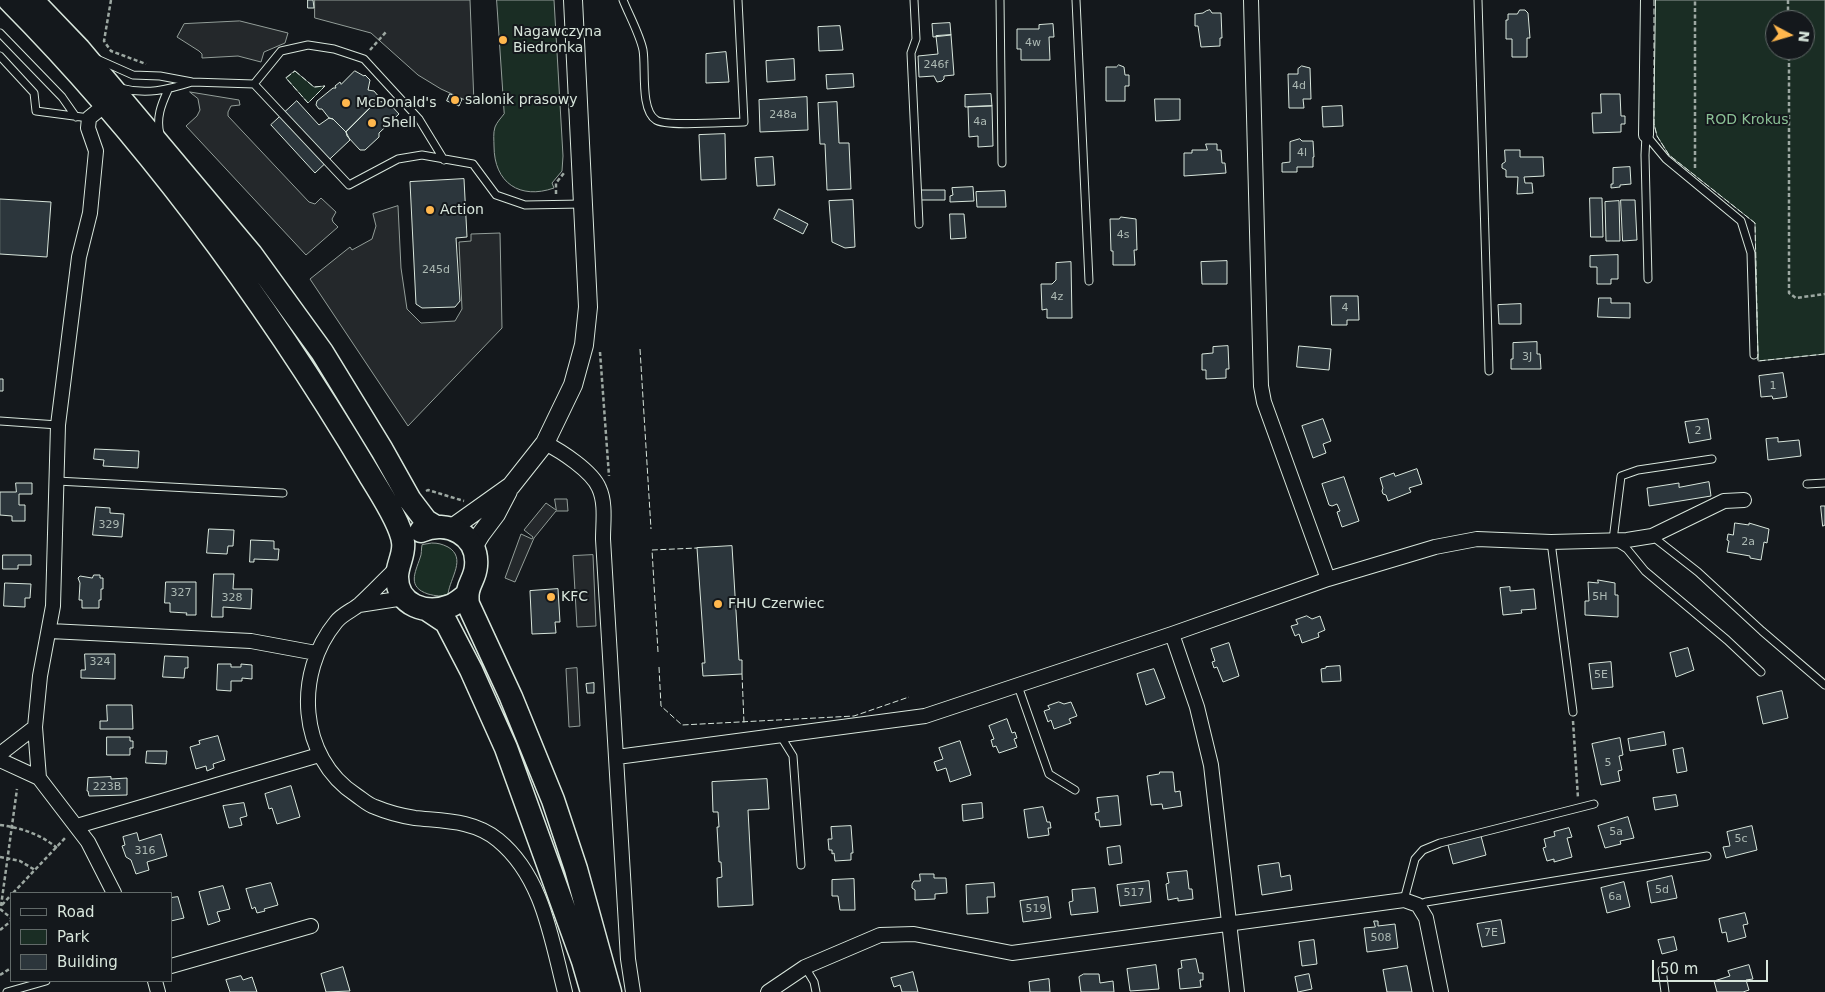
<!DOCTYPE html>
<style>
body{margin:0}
#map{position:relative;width:1825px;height:992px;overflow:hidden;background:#14181c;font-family:"DejaVu Sans",sans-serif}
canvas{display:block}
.legend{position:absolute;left:10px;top:892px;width:162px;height:90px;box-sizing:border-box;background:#14181c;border:1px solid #626a69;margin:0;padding:6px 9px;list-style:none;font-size:15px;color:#d8e6dc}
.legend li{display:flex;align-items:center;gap:10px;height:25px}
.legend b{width:25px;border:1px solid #626a69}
.north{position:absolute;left:1765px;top:10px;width:50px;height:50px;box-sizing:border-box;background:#14181c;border:1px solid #626a69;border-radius:50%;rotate:96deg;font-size:14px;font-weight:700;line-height:20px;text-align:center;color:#d8e6dc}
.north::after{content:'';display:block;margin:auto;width:18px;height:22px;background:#ffb74d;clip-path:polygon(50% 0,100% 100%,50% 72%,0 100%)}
.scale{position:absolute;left:1652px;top:960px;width:116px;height:22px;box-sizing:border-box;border:2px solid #d8e6dc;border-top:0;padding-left:6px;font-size:15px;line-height:18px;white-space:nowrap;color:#d8e6dc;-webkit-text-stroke:4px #14181c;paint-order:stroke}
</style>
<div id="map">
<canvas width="1825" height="992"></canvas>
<ul class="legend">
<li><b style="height:6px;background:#14181c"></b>Road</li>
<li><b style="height:14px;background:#1a2d24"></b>Park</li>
<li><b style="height:14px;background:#2c363c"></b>Building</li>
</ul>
<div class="north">N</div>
<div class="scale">50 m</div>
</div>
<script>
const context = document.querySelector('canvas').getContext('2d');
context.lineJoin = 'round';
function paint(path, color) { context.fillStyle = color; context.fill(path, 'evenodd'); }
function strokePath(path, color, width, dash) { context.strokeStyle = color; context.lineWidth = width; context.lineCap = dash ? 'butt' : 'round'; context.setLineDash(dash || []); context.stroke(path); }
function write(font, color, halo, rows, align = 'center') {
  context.font = font + ' "DejaVu Sans",sans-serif'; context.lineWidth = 4; context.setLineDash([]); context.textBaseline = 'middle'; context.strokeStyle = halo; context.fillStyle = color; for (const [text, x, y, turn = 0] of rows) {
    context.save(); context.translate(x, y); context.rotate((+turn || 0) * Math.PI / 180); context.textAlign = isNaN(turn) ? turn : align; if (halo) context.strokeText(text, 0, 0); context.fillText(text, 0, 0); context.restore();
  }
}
const green = new Path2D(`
 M497 0H554L563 156 562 171 552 183 554 188C520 200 494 183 494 146 494 140 493 133 495 127 497 122 501 118 504 114Z
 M1654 0H1825V354L1758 361 1755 223 1669 155 1657 136 1654 124ZM1775 20H1805V50H1775Z
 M295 71 314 87 325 86 308 103 286 78Z
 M432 543C438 543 442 544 448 547 467 558 450 578 448 594 441 597 436 596 428 594 407 587 415 573 420 558 422 554 421 549 422 545Z`);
const parking = new Path2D(`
 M315 0H470L474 104 441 89 418 75 371 33 315 18Z
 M240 21 288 33 285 43 264 52 261 62 238 56 202 58V54L199 51 177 37 184 24Z
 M190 92 239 100 240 105 231 106 228 112V116L309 202 315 204 321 198 336 212 332 219 333 222 338 227 306 255 186 126 197 116 200 110 198 99Z
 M398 206 401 268 407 309 421 323 455 321 462 309 459 242 471 241V234L500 233 502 328 408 426 310 279 350 247 352 250 372 239 376 226 373 214Z
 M555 499H567L568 511H556L534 538 515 582 505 578 521 534 532 539 533 537 524 530 546 503 556 510Z
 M593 555 596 626 577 627 573 556Z
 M577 668 580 726 569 727 566 669Z`);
const building = new Path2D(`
 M308 0H313L314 8H308Z
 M1210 10 1212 13H1221L1222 38H1220V46L1201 47 1198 26H1195V14L1203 13 1206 11Z
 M1520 10H1525L1528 13 1530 38H1527V57H1512V39H1506V20H1508V14H1517Z
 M950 23 951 35 933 37 932 24Z
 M1053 24 1054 37H1049L1050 60H1021V49H1017V29H1039V25Z
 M840 26 843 50 819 51 818 27Z
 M951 35 954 75 944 76V79L942 81 937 82 934 76 919 77 918 56 938 54 936 36Z
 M726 52 729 82 706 83V54Z
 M794 59 795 80 767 82 766 61Z
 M1119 65 1124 67 1125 75H1129V86H1125V101H1106V67H1116Z
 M1302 66 1310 68 1311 99H1303L1304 108H1289L1288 74H1298V69Z
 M355 71 364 76 365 75 370 80 368 90 374 91 380 98 346 132 333 119 329 118 322 109H319L316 105 317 101 333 88H336L335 86 340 82 341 84Z
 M853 74 854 87 827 89 826 75Z
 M450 94 462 99 459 106 447 101Z
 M991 94 992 106 965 107V95Z
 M1601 94H1620L1621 116H1625V124H1621V132L1593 133 1592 113H1601Z
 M807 97 808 130 760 132 759 100Z
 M1155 99H1180V120L1156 121Z
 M297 101 319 125 329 118 333 119 346 132 350 140 315 173 271 125Z
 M377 101 389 103 399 114 379 133V137L365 150H360L347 136 346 132Z
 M837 102 839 143H849L851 189 827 190 825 144H820L818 103Z
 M992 106 993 146 978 147V136L969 137 968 107Z
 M1342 106 1343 126 1323 127 1322 107Z
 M725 134 726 179 701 180 699 135Z
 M1300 139 1302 141H1313L1314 157H1313V167H1297V172H1282V163L1290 162V142Z
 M1206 144H1217V150H1221L1222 163H1225L1226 173 1184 176V153H1192V150H1207Z
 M1505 150H1520V157H1543L1544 176 1524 177 1525 183H1532L1533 193 1517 194 1518 177H1506V170L1502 168V164L1505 162Z
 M773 157 775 185 757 186 755 158Z
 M1630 167 1631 184 1620 185V187L1611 188V184H1613V168Z
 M464 179 467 237 456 238 460 301 455 307 422 308 416 304 410 182Z
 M973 187 974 201 950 202V196L953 195 952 188Z
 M920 190H945V200H920Z
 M1005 191 1006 207H977L976 192Z
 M1590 198H1602L1603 237H1591Z
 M0 199 51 202 47 257 0 254Z
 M853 200 855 247 845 248 832 242 829 201Z
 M1621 200H1635L1637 240 1623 241Z
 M1619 201 1620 241H1606L1605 202Z
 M779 209 808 224 803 234 774 219Z
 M950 214H964L966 238 951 239Z
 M1121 217 1136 219 1137 250H1134L1135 265H1113V251H1111L1110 219H1119Z
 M1618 255V279H1611V284H1597V267H1590V256Z
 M1227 261V284H1202L1201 262Z
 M1071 262 1072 318H1047V309L1042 310 1041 284H1052L1056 280V263Z
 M1331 296H1358L1359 320H1347V325H1332Z
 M1599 298H1611V303H1630V318L1598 317Z
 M1521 304V324H1499L1498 305Z
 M1537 342V354H1540L1541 369H1511V359H1513V343Z
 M1228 346 1229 369H1226V378L1206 379V370H1202V354L1213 353V347Z
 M1299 346 1331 349 1329 370 1297 367Z
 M1783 373 1787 397 1773 399 1772 396 1761 397 1759 376Z
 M0 379H3V391H0Z
 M1323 419 1331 441 1323 444 1326 453 1313 458 1302 426Z
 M1708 419 1711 439 1689 443 1685 422Z
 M1778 438V442L1799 440 1801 456 1768 460 1766 439Z
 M95 449 139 451 138 468 103 466 104 460 94 459Z
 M1417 469 1422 484 1409 488 1411 492 1388 501 1386 495 1383 494 1382 491 1383 488 1380 478 1394 473 1395 476Z
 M1344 477 1359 521 1342 527 1337 512 1340 511 1337 504 1332 506 1329 505 1322 484Z
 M1709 482 1711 496 1649 506 1647 488 1679 483V487Z
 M16 483H32V494H19V505H25V521H12V516L0 515V492H16Z
 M1821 506H1825V525L1823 526Z
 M96 507 110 508V513L124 514 122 537 93 535Z
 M1735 523 1749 525V523L1769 529 1767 543 1764 542 1761 560 1750 558V556L1727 552 1729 541 1727 540 1728 534 1733 535Z
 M209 529 234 530 233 546H228L227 554 207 553Z
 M251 540 274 541V549H279L278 560 254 559V562H250Z
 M732 546 739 660H742V674L703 676 702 663H705L697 548Z
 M3 555H31V565H18V569H3Z
 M214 574H234L233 589H252L251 609 223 607V617H212Z
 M94 575H100V578H103V589H101V600H99V608H82V600H79L80 583 78 578 80 576 92 578Z
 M1598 580 1615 583V595H1618V617L1585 615V601H1589L1588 582 1598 583Z
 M166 582H196V615H186L187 613 170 612V603H165Z
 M5 583 31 584 30 598H25V607L4 606Z
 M1510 587V591L1534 589 1536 609 1521 610 1522 613 1503 615 1500 588Z
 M558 589 560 622H555L556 633 532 634 530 591Z
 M1307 616 1312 619 1320 616 1325 630 1318 633 1319 637 1302 643 1299 634 1295 636 1291 626 1298 624 1296 620Z
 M1229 643 1239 676 1223 682 1217 667 1214 668 1212 662 1215 661 1211 649Z
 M1688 648 1694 670 1676 677 1670 653Z
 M85 654H115V679L81 678V670H85Z
 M165 656 188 657V668H185L184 678 163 677Z
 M1611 662 1613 687 1592 689 1589 664Z
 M218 664H231V667H241V664L252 665V679L242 678V681H231V691L217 690Z
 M1340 666 1341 681 1322 682 1321 669 1326 668V667Z
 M1154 669 1165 698 1146 705 1137 674Z
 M594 683V693H587L586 684Z
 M1782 691 1788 718 1763 724 1757 697Z
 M1059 702 1064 704 1071 702 1077 716 1069 719 1071 723 1054 729 1051 720 1048 722 1044 711 1050 709 1048 706Z
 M107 705H132L133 729H100V721H107Z
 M1007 719 1012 733 1015 732 1017 738 1014 739 1017 747 999 753 996 746 993 747 991 740 994 739 989 726Z
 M1664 732 1666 745 1630 751 1628 739Z
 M218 736 225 760 213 764 214 768 207 771 206 766 196 769 190 747 200 744 199 741Z
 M107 737H130V741H133V748H130V755H107Z
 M1620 738 1623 755 1619 756 1622 770 1618 771 1620 781 1601 785 1592 744Z
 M960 741 971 775 950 782 946 768 937 771 934 762 943 759 939 748Z
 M1683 748 1687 771 1677 773 1673 750Z
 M147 751H167L166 764 146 763Z
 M1160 772H1173L1175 792 1180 791 1182 806 1163 809 1162 804 1151 805 1147 776 1159 774Z
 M111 777V779L127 778V795L89 796 88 791H87L88 778Z
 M767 779 769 809 748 810 753 905 718 907 717 878 722 877 721 862H719L717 827H719L718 812H713L712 782Z
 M291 786 300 817 277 824 272 808 269 809 265 794Z
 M1676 795 1678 806 1655 810 1653 798Z
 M1118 796 1121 825 1100 827 1099 820H1096L1095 813 1099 812 1097 798Z
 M244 803 247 816 240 818 242 825 229 828 223 806Z
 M982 803 983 818 963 821 962 805Z
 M1043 807 1047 822H1050L1051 828H1048L1049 835 1028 838 1024 810Z
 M1628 817 1634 838 1620 841 1621 844 1605 848 1598 826Z
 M851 826 853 853H851V860L835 861 834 853 832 854V850H829L828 839H832L831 827Z
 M1752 826 1757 850 1726 858 1723 847 1730 846 1727 832Z
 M1569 828 1572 837 1567 838 1572 857 1554 862V859L1547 861 1543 848 1546 847 1544 839 1555 836 1554 832Z
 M137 833 139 841 161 834 167 856 147 862 149 870 136 874 131 860 126 857 122 846 125 845 123 837Z
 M1481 836 1486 855 1453 864 1448 845Z
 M1120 846 1122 863 1109 865 1107 848Z
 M1279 863 1281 877 1290 875 1292 890 1262 895 1258 866Z
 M1187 871 1189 889H1192L1193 899 1178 901V898L1168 900 1166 884 1169 883 1167 873Z
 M920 874H934V878H946L947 893 935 894V899L915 900V890L912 888V884L914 881H920Z
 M1672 876 1677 898 1651 903 1647 882Z
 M854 879 855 910H840L838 896H832V880Z
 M1149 881 1151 902 1120 906 1117 885Z
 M1624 882 1630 907 1607 913 1601 888Z
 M271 883 278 905 264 909 265 911 257 913 255 907 252 909 246 889Z
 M994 883 995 897H987L988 913 967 914 966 885Z
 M223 886 230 909 217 912 220 921 208 925 199 892Z
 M1095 888 1098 912 1071 915 1069 902 1073 901 1072 890Z
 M178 897 184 918 171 921V898Z
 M1048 897 1051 918 1023 922 1020 901Z
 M1745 913 1748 924 1743 925 1746 937 1728 942 1726 932 1722 933 1719 919Z
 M1501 920 1505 943 1482 947 1477 924Z
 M1374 921H1378V926L1395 924 1398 948 1367 952 1364 928 1375 927Z
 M1674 937 1677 950 1662 954 1658 940Z
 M1314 940 1317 964 1302 966 1299 942Z
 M1196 959 1199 973H1203V980H1200L1201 987 1180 989 1178 969 1182 968 1181 961Z
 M1156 965 1159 989 1130 991 1127 969Z
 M1749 965 1753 979 1746 980 1749 990 1743 992H1717L1714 981 1730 976 1728 971Z
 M1407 966 1412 992H1387L1383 970Z
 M343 967 350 991 326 992 321 974Z
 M913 972 918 992H902L900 985 894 987 891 978Z
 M1084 974H1099L1100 983 1113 981 1114 992H1081L1079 977Z
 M1309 974 1312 989 1298 992 1295 977Z
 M241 976 243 980 252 977 257 992H230L226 980Z
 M1049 979 1050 992H1030L1029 982Z`);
const path = new Path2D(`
 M111 0 104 41 111 51 146 64
 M1788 0V20
 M370 50 386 32
 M1789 50V293L1796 298 1825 294
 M1695 168V0
 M556 194V183L564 173
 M600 352 609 476
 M426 491 428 490 464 501
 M1573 721 1578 798
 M0 825C22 828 40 834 57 848
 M0 857 20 861 35 870
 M13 893 66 837
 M2 905 11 895
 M1 906 17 789
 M0 909 11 918
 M0 930 11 921
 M0 975 11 968`);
const service = new Path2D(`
 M623 0C629 15 640 35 643 50 646 68 640 110 656 120 666 127 728 122 744 122L738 0
 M914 0 916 39 911 53 919 224
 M1000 0 1002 163
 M1076 0 1089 281
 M1478 0 1489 371
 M0 33 62 97 76 117
 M0 56 34 93 36 111 89 118
 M97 59 133 75 160 76 192 82 254 84 349 185 398 159 422 155 473 164 496 195 525 205 582 204
 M254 84 281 51 308 45 334 49 364 59 419 119 444 160
 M120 88C146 95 167 90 192 82
 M160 134C156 118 161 105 168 90
 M1646 135 1666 159 1741 221 1751 253 1754 355
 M1646 135 1645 155 1648 279
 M0 421 58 425
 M1712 459 1638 470 1621 476 1613 540 1627 549 1645 571 1727 640 1761 672
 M57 481 283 493
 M1807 484 1825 483
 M1652 536 1698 572 1762 631 1825 685
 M1551 542 1573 712
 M1018 686 1049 774 1075 790
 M780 735 793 756 801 865
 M1404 900 1415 859 1423 850 1440 843 1594 804
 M1418 905 1426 902 1707 856
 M805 967 814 982 816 992
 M1662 970 1665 992
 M7 992 46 981`);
const minor = new Path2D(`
 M1251 0 1261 386 1264 402 1328 579
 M1646 135 1648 0
 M545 443C561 451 592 471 599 488 606 503 603 523 603 539L628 959 633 992
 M398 567C385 579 373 592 360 604 353 610 342 614 336 622 294 673 298 757 356 795 362 799 368 805 375 807 387 812 402 816 415 818 443 821 474 820 498 840 543 877 551 938 565 992
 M359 605 404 598
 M50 631 251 641 316 653
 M1172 634 1197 707 1211 765 1237 992
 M35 727 39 778
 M0 754 35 727 40 676 53 606 58 425 79 257 90 213 96 151 88 128 89 118 105 105 112 104
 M617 757 925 716 1172 634 1328 579 1435 547 1477 539 1551 542 1627 540 1652 536 1724 501 1744 500
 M0 760 39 778 88 842 114 893
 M77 826 319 755
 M171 966 311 926
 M155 981 158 992
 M768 992 805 967 880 935 914 934 1012 953 1404 900 1418 905 1426 918 1441 992`);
const tertiary = new Path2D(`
 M452 528 511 486 545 443 573 385 584 345 588 307 573 0
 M473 547 481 534 496 514 508 491`);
const primary = new Path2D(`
 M9 0C149 141 267 303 369 474 379 491 401 523 403 542 405 554 397 565 397 577 397 606 427 615 450 606 456 604 461 599 467 595
 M32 0 79 49 251 254 322 352 382 450 410 500 426 521 436 527
 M421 531C447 519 479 535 476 566 475 581 465 585 468 604L511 697 553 800 576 869 610 992
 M428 610 446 622 471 670 506 748 583 961 592 992`);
const fence = new Path2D(`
 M1654 0V124L1657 136 1669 155 1755 223 1758 361 1825 354
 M295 71 314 87 325 86 308 103 286 78Z
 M640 349 651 529
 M658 652 652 550 697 548
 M659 667 661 706 682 725 854 716 909 697
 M742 674 744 723`);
const markers = [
 [503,40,5,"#ffb74d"],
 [455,100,5,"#ffb74d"],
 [346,103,5,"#ffb74d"],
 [372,123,5,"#ffb74d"],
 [430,210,5,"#ffb74d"],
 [551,597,5,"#ffb74d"],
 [718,604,5,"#ffb74d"]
];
const numberNames = [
 ["4w",1033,43],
 ["246f",936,65],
 ["4d",1299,86],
 ["248a",783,115],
 ["4a",980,122],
 ["4l",1302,153],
 ["4s",1123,235],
 ["245d",436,270],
 ["4z",1057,297],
 ["4",1345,308],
 ["3J",1527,357],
 ["1",1773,386],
 ["2",1698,431],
 ["329",109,525],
 ["2a",1748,542],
 ["327",181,593],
 ["5H",1600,597],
 ["328",232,598],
 ["324",100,662],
 ["5E",1601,675],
 ["5",1608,763],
 ["223B",107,787],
 ["5a",1616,832],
 ["5c",1741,839],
 ["316",145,851],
 ["5d",1662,890],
 ["517",1134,893],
 ["6a",1615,897],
 ["519",1036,909],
 ["7E",1491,933],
 ["508",1381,938]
];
const poiNames = [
 ["Nagawczyna",513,32],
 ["Biedronka",513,48],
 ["salonik prasowy",465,100],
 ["McDonald's",356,103],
 ["Shell",382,123],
 ["Action",440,210],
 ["KFC",561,597],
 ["FHU Czerwiec",728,604]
];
const parkNames = [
 ["ROD Krokus",1747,120]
];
paint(green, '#1a2d24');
strokePath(green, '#939e99', 1);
paint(parking, '#24282b');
strokePath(parking, '#939e99', 1);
paint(building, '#2c363c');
strokePath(building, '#d8e6dc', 1);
strokePath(service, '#d8e6dc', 9);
strokePath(minor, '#d8e6dc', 16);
strokePath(tertiary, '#d8e6dc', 20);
strokePath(primary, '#d8e6dc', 25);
strokePath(path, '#9da8a2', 2.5, [4, 2.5]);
strokePath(service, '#14181c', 7);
strokePath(minor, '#14181c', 14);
strokePath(tertiary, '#14181c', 18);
strokePath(primary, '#14181c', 22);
strokePath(fence, '#d8e6dc', 1, [6, 2.5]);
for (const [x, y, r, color] of markers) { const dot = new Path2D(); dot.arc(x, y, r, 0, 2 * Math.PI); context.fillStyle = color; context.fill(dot); strokePath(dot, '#14181c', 2); }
write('11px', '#adbab4', null, numberNames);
write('14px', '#d8e6dc', '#14181c', poiNames, 'left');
write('14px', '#8ac095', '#14181c', parkNames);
</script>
